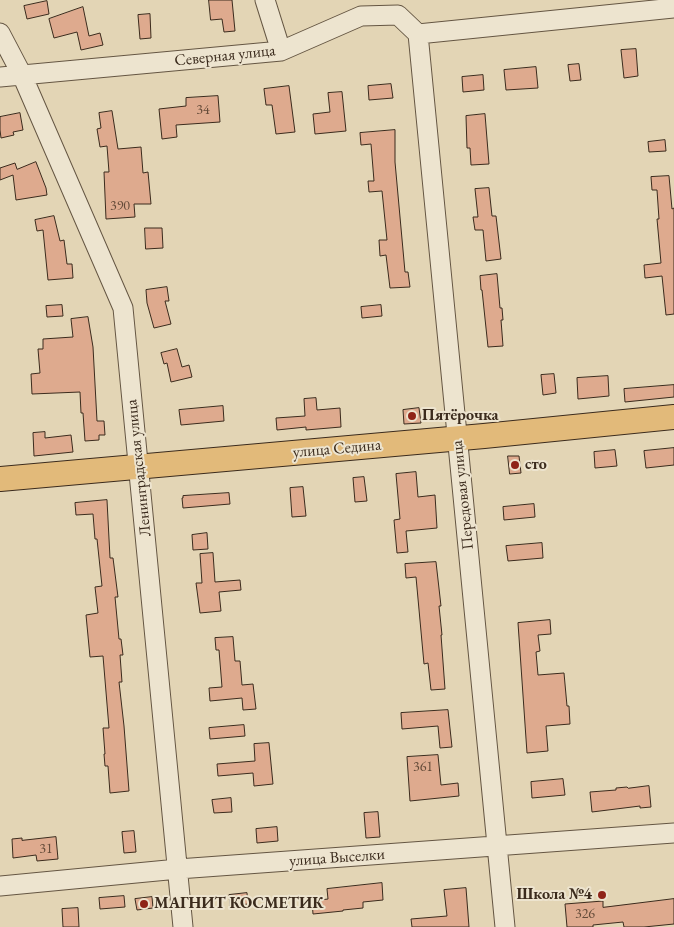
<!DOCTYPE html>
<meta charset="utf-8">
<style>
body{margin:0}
canvas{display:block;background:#e3d5b5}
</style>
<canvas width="674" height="927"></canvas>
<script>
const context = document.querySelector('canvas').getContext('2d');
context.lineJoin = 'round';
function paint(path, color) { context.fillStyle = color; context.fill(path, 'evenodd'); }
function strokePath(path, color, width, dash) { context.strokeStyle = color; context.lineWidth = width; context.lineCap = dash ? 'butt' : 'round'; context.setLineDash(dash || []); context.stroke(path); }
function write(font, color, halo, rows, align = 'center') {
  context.font = font + ' "EB Garamond",serif'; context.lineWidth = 4; context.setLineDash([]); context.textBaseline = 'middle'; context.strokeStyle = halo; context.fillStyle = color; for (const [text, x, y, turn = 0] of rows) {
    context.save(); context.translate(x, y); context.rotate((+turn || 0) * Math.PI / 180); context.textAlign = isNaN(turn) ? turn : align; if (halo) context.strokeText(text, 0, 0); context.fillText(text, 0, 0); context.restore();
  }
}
const building = new Path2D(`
 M209 0H232L235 31 224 32 222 19 211 20Z
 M47 1 49 14 27 19 24 6Z
 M83 7 89 36 100 33 103 45 81 50 77 32 54 38 49 19Z
 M150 14 151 38 140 39 138 15Z
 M636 49 638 76 624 78 621 50Z
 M579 64 581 80 570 81 568 65Z
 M536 67 538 88 506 90 504 70Z
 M483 75 484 90 463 92 462 77Z
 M391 84 393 98 369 100 368 86Z
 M289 86 295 132 276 134 272 105H266L264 89Z
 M342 92 346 131 315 134 313 114 330 112 328 93Z
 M218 96 220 122 176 125 177 137 162 139 159 109 186 106V98Z
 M112 111 118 149 141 147 143 173 148 172 151 204H134L135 217 106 219 104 172H109L107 146 100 147 97 129 101 128 99 113Z
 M20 113 23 130 13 132 14 135 1 138 0 130V117Z
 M485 114 489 164 471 165 470 148H467L466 116Z
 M395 130V162L405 272H408L410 287 390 288 386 255 380 256 379 240H387L382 191 369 192 368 181H374L371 144 361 145 360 133Z
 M665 140 666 151 649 152 648 142Z
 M36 162 46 188 47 195 16 200 13 175 0 180V168L15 163 17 169Z
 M669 176 672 209 674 208V314L666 315 662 276 645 278 644 265 661 263 657 219H659L657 190H652L651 177Z
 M489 188 492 216H496L501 259 486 261 483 230H475L473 217H478L475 189Z
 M54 216 60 241 64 240 67 264H72L73 278 48 280 43 230 37 231 35 220Z
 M145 228H162L163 248 146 249Z
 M497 274 500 308H502L503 320H501L503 346 488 347 482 290H481L480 276Z
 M167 287 169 301H165L171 324 154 328 147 303 146 290Z
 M62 305 63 316 47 317 46 306Z
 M381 305 382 316 362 318 361 307Z
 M88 317 93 347 97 421H104L105 435H99V440L85 441 83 413H81L80 392 32 394 31 374 40 373 38 349H43V339L73 337 71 319Z
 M177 349 182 367 189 365 192 377 171 382 167 363 164 364 161 353Z
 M554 374 556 393 543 395 541 375Z
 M608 376 609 396 578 399 577 378Z
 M674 385V397L625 402 624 389Z
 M316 398 317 410 340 408 341 427 306 430V427L277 430 276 418 305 416 304 399Z
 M223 406 224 421 181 425 179 410Z
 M419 408 421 423 404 424 403 410Z
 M45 432V438L71 435 73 452 34 456 33 433Z
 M674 448V465L646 468 644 451Z
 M615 450 617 466 595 468 594 452Z
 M508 456H519L521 473 510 474Z
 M416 472 418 497 435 495 437 528 406 531 408 552 397 553 394 520 400 519 396 474Z
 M364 477 367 501 355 502 353 478Z
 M303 487 306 516 292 517 290 488Z
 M229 493 230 504 183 508 182 498H183V496Z
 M107 500 110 558H113L118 597H115L119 639H121L123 655H120L122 682H119L124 726 129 791 110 793 108 766H105L104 754H105L103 728H109L103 656 90 657 86 615 98 613 95 587 102 586 97 539H95L93 514 76 515 75 503Z
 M534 504 535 517 504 520 503 507Z
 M207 533 208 549 193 550 192 535Z
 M542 543 543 558 508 561 506 546Z
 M213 553 215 582 240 580 241 590 219 592 221 611 200 613 196 583H202L200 554Z
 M436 562 441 606H439L442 635H441L445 689 431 690 428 663 424 664 416 577 406 578 405 564Z
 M550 620 551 634 538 635 540 651 536 652 538 675 564 673 567 706H569L570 724 546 726 548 751 527 753 518 623Z
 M233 637 235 661H240L242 685 253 684 256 709 243 710 242 698 210 701 209 688 222 687 219 650H216L215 638Z
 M448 710 452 747 440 748 438 726 402 729 401 713Z
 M244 725 245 736 210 739 209 728Z
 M269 743 273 784 254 786 253 773 218 776 217 764 255 761 254 744Z
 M438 755 441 785 458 783 459 796 410 801 407 757Z
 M563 779 565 795 532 798 531 782Z
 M649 786 651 807 640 808V806L592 812 590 792 616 790V788L627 787 628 788Z
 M231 798 232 812 214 813 212 800Z
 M378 812 380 837 366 838 364 813Z
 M277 827 278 841 257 843 256 829Z
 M134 831 136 852 124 853 122 832Z
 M56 837 58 859 37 861 36 855 13 858 12 839 22 838V840Z
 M382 883 383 900 363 902V908L343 910V911L313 914 312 901 328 899 327 889Z
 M466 888 469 927H412L411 919 447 916 444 890Z
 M247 893 248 904 230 906 229 895Z
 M124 896 125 907 100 909 99 898Z
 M152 897 153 908 137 910 135 899Z
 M674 899V924L644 927H624L623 922 593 925V927H567L565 904 603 901V907Z
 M78 908 79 927H63L62 909Z`);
const minor = new Path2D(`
 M265 0 281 51
 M0 33 22 75 123 308 183 927
 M418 34 505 927
 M0 77 281 51 361 16 398 15 418 34 674 8
 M0 886 178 869 674 833`);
const major = new Path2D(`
 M0 479 484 436 674 417`);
const markers = [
 [412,416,5,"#8f2418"],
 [515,465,5,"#8f2418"],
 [602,895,5,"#8f2418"],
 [144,904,5,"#8f2418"]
];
const numberNames = [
 ["34",203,110],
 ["390",120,206],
 ["361",423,767],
 ["31",46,849],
 ["326",585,914]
];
const streetNames = [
 ["Северная улица",225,56,-6],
 ["улица Седина",337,449,-5],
 ["Ленинградская улица",139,468,-96],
 ["Передовая улица",463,495,-96],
 ["улица Выселки",337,858,-4]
];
const poiNames = [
 ["Пятёрочка",422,416],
 ["сто",525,465],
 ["Школа №4",592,895,"right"],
 ["МАГНИТ КОСМЕТИК",154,904]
];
paint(building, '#deaa8e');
strokePath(building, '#3b2b1d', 1);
strokePath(minor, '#655643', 21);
strokePath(major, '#3b2b1d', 26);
strokePath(minor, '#ede4cf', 19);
strokePath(major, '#e2ba7a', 24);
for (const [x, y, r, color] of markers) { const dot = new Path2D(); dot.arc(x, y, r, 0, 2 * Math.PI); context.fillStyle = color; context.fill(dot); strokePath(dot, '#ede4cf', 2); }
write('14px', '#644b39', null, numberNames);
write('16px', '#3b2b1d', '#ede4cf', streetNames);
write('bold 16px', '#3b2b1d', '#ede4cf', poiNames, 'left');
</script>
